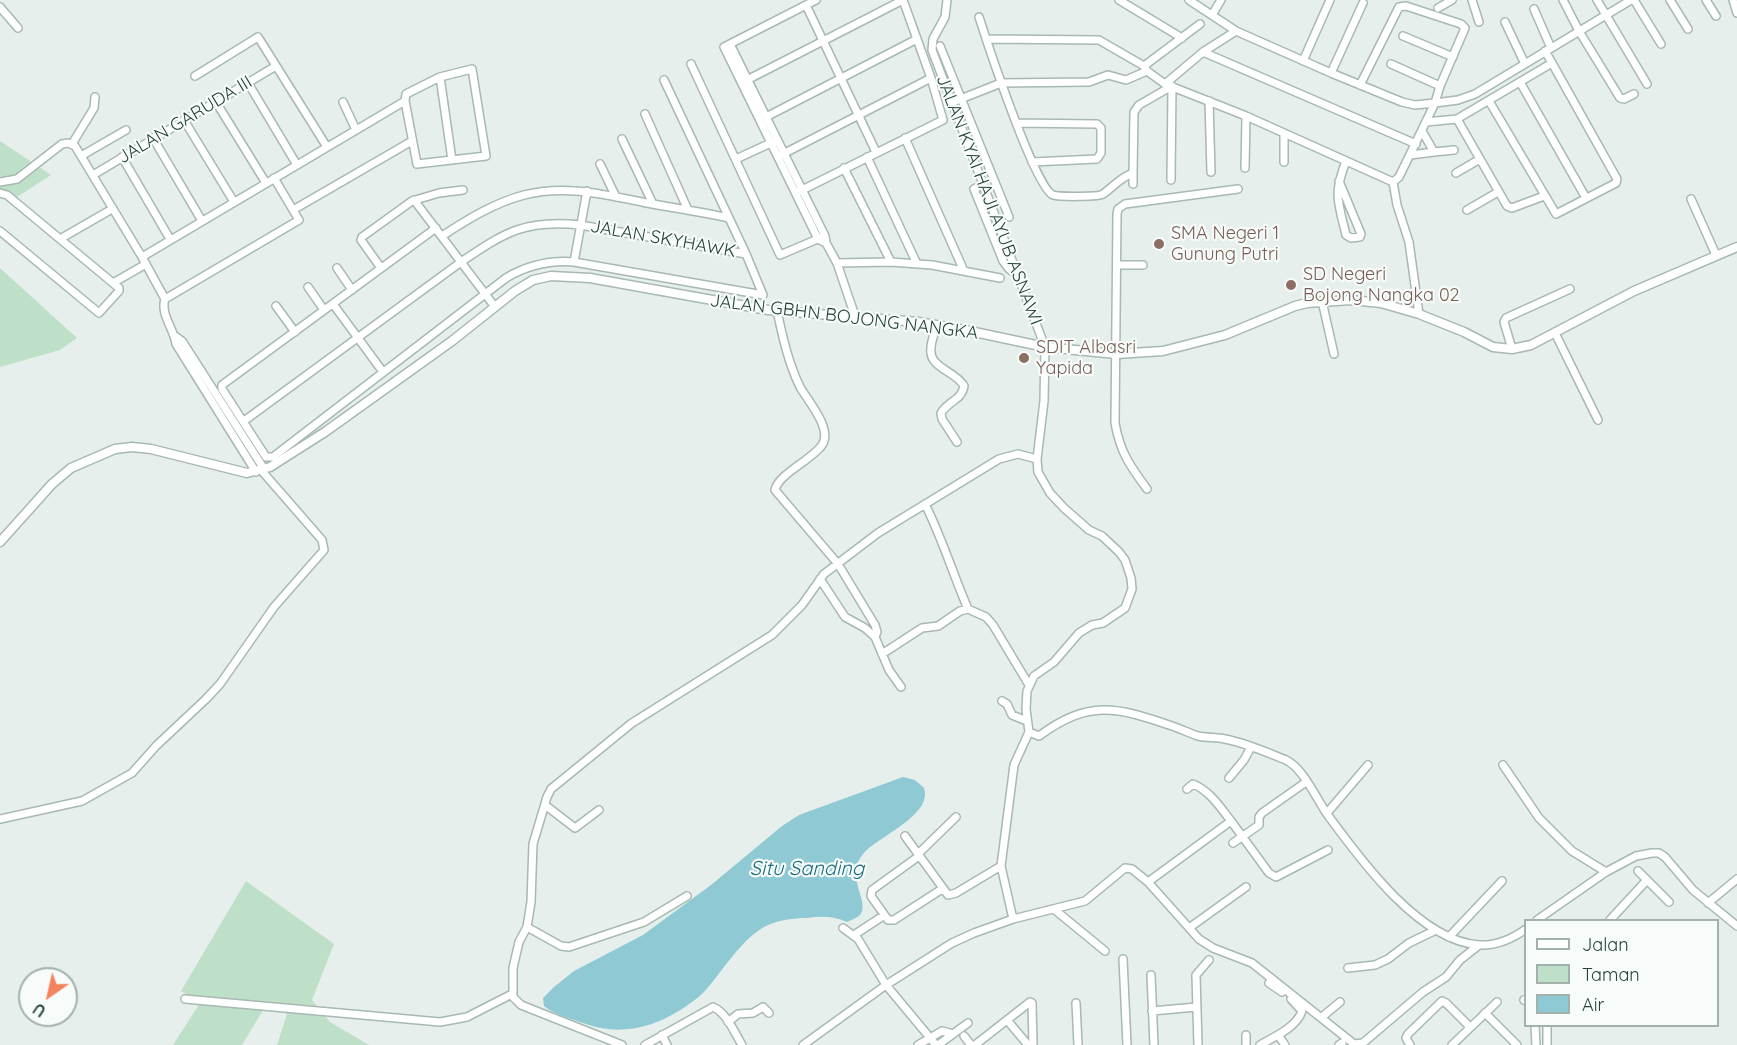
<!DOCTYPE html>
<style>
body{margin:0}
#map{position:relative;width:1737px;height:1045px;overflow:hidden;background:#e6efeb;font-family:Quicksand,sans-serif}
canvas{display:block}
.legend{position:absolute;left:1524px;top:919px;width:195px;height:108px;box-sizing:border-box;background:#f7fbf9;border:2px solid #a3b1ad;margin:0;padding:8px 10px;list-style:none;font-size:18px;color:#24423a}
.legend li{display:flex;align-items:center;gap:12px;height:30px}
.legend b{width:30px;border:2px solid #a3b1ad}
.north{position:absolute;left:18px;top:967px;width:60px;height:60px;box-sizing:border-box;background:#f7fbf9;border:2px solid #a3b1ad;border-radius:50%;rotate:214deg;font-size:16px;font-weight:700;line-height:24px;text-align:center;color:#24423a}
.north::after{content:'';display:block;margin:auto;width:21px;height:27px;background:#f4845f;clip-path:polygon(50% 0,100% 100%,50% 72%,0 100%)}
</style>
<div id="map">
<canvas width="1737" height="1045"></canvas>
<ul class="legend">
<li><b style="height:8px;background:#fff"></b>Jalan</li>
<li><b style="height:16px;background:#bfe0c8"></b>Taman</li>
<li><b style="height:16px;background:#8ec9d4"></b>Air</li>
</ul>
<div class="north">U</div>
</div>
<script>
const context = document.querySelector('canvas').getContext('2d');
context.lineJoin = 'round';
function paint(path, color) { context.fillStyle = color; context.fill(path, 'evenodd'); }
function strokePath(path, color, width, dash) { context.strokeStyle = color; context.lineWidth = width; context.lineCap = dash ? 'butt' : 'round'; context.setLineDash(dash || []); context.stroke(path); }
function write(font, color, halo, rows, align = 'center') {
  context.font = font + ' Quicksand,sans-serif'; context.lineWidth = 4.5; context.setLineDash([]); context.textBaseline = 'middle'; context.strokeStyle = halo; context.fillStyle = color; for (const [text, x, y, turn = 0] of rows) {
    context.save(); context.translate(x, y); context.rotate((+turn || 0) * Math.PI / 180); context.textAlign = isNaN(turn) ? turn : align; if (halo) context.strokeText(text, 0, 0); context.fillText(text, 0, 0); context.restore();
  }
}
const green = new Path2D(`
 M0 141 51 175 14 199 0 198Z
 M0 268 77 338 60 350 0 367Z
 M246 881 334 944 312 1000 330 1022 369 1045H277L287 1014 265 1007 242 1045H173L200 1003 181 991Z`);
const water = new Path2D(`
 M903 777 915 780 924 788C933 815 879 836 864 853 843 875 871 902 860 915 857 918 851 920 847 922 834 916 821 916 807 918 794 918 778 920 766 926 742 938 722 972 704 992 697 999 689 1004 682 1009 652 1028 620 1036 586 1024 572 1019 555 1015 544 1006L543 998 554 987 574 971 643 935 711 885 782 826 799 815Z`);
const minor = new Path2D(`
 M816 0 724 47 818 239 826 243
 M947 0 945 17 933 39 932 50 1045 347 1044 401 1037 459 1038 472 1050 493 1064 508 1089 530 1102 536 1119 552 1125 560 1131 578 1132 589 1125 608 1103 623 1092 625 1079 633 1054 662 1034 676 1027 691 1026 709 1029 732 1014 765 1001 866 1013 919
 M1119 0 1182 38
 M1189 0 1236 31
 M1472 0 1479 22
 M1563 0 1579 31 1620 98 1624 99 1634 94
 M1597 0 1647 84
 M1634 0 1661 44
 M1670 0 1688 29
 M1706 0 1716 16
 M1733 0 1737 13
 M806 5 876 152
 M0 7 18 28
 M1438 8 1452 0
 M1534 9 1551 48
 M1212 15 1221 0
 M979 17C987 42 1035 188 1053 195 1059 197 1099 197 1103 194 1113 187 1121 177 1133 173L1134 112 1139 105 1172 86
 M1505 22 1525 64
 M1403 36 1453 57
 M986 39 1099 40 1144 66 1147 71
 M730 44 825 236 826 243 837 263 855 316
 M940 46 1009 217
 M1203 52 1416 144
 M1303 61 1330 0
 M691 64 780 255 820 238
 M1391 64 1440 86
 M1144 66 1200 24
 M472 69 486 156 417 164 405 101 406 94 440 77Z
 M1331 73 1363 3
 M195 76 258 37 327 147
 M440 77 452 160
 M745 81 903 0
 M1520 82 1586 198
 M248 83 297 165
 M1165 84 1203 52 1236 31 1331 73 1402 102 1415 105 1435 103 1440 86 1465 28 1461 24 1406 6 1399 7 1360 85
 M1209 101 1211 172
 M1489 101 1556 214 1616 183 1617 179 1552 63
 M216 102 266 183
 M343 102 356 130
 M953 102 1001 83 1089 82 1108 75 1126 80 1147 71 1165 84 1246 116 1393 182
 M645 114 688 210
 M766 117 917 39
 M1457 119 1507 206 1512 208 1544 196
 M184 120 234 202
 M1426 122 1457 119 1552 63 1545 51
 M1018 123 1097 124 1101 128V153L1097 159 1032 162
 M153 138 202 221
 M905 138 964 271
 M622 139 653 204
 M72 144 94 108 95 97
 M1434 152 1454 150
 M781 155 931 78
 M1410 155 1434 152 1422 131
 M81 156 126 130
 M122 157 170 239
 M867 157 917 264
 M736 159 775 141
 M1284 162V133
 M600 164 616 197
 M844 168 891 262
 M1245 168 1246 116
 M1133 173V184
 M1456 173 1480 159
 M93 175 276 66
 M274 178 293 210
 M1171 180 1172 86
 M1339 181 1361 234 1360 237 1351 238 1346 235C1338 201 1333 195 1346 161
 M0 182 17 179 62 144 68 143 75 146 142 257 165 299
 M982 185 974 189 1003 261 1009 269 1016 274
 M798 192 943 120 931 78 903 0
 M0 193 7 195 119 288V291L99 313 0 231
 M1691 199 1716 255
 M414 200 495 307
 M1467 210 1498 192
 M436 228 222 385V389L266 457H273L506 278C528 265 549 260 574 262L763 295 746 254 664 80
 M442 236C468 219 494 203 524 195 565 184 607 195 647 203 674 208 702 212 729 218
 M60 239 112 209
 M142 257 405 101
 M574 262 587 191
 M837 263 891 262 932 265 1000 278
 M1117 265H1143
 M337 268 352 290
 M381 268 361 240 362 237 412 201 439 193 463 190
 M113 283 146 264
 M308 287 324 310
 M1322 301 1334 354
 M333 304 383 372
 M276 306 295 332
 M777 311C783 338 788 362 800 387 808 401 833 429 822 445 812 460 778 474 775 490L838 564 875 625 877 632 875 637
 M1419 314 1409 242 1397 205 1393 182 1399 177 1435 103 1458 100 1475 94 1631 0
 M937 325C935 332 931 341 931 348 928 368 956 371 964 386 962 400 948 401 941 413L942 419 957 442
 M1555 333 1598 420
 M175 336 182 341 264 469
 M1512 349 1504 322 1506 318 1570 289
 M244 421 461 262C505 232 526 219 580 225L746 254
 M256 472 176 344C174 329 160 314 165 299L299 220 293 210 412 141
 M1147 489C1130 466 1120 452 1115 423L1117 214 1118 209 1125 204 1238 189
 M925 504C942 538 953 574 968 609
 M820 579 845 617 865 628 875 637 889 670 901 687
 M882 654 922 628 938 626 960 611 968 609 986 617 993 625 1029 685
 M1002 701 1007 704 1012 715 1027 721
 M1029 732 1039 736C1089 699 1117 707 1172 726 1181 729 1189 733 1198 736 1207 738 1216 737 1225 739 1246 743 1266 752 1286 760 1303 768 1316 798 1327 814 1360 859 1419 941 1479 945 1497 946 1512 939 1526 929
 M1503 765 1539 818 1572 851 1606 872
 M1229 778 1244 760 1251 747
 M1187 789 1193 784C1210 791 1220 807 1231 821
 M545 805 575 828 599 810
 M1327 813 1368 765
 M0 819 82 801 132 773 156 746 206 699 220 684 274 607 324 550 322 540 261 470
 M905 836 948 895 956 893 1001 866
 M1233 843 1259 825V817L1262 813 1306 782
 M918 854 956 817
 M919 856 872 890 871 896 888 920H894L942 889
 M1638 871 1647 880
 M1148 882 1231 821 1269 873 1276 877 1328 850
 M1708 903 1737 879
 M1055 910 1105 951
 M1537 920 1606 872 1636 856 1652 853H1659L1665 857 1693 890 1737 926
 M1610 920 1647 880 1669 902
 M527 927 561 946 569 947 644 922 687 896
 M843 928 858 939 886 985 936 1045
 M1189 928 1246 887
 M854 935 883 916
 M1449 937 1502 881
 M1123 959 1127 1045
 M1348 968 1375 965 1388 959 1409 943 1436 930
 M1151 975 1154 1045
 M1269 983 1282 992
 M185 999 440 1022 467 1017 512 994
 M1524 1000 1526 1001
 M1076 1003 1078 1045
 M1152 1011 1196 1007
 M1485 1013 1517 1045
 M1322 1017 1340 1002
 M1007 1020 1028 1045
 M728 1022 738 1014 753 1013 763 1007 769 1013
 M1535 1026 1536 1045
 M1547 1026V1045
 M662 1035 667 1045
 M1278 1035 1285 1045
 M964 1036 971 1045
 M622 1045 521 1005 513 997V968L519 942 527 927 531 902 533 844 547 797 551 789 632 723 772 635 802 605 824 574 878 533 999 459 1018 454 1037 459
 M645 1045 713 1007C727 1013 734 1032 742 1045
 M803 1045 886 985 952 943 974 933 1013 919 1085 901 1125 868 1132 869 1148 882 1199 939 1213 948 1252 963 1354 1044 1363 1043 1423 992 1446 977 1460 960 1479 945
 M918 1045 942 1031 953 1034
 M938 1045 968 1023
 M975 1045 1030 1002 1032 1003 1033 1045
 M1198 1045 1196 975 1209 960
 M1246 1045V1035
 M1260 1045C1274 1037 1297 1027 1302 1011L1291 999
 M1339 1045 1342 1043
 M1410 1045 1406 1038 1408 1034 1442 1001 1446 1003 1470 1027
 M1452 1045 1497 1002`);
const tertiary = new Path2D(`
 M0 542 52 484 71 468 115 449 132 447 151 449 247 473 270 467 325 432 452 341 515 291 533 280 551 276 590 278 768 310 918 322 965 330 1045 347 1116 354 1163 351 1225 335 1295 306 1307 303 1351 300 1381 303 1419 314 1464 332 1493 347 1512 349 1531 345 1634 291 1737 247`);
const markers = [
 [1159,244,6,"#8d6e63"],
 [1291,285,6,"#8d6e63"],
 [1024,358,6,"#8d6e63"]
];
const streetNames = [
 ["JALAN GARUDA III",185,120,-31],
 ["JALAN KYAI HAJI AYUB ASNAWI",989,200,69],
 ["JALAN SKYHAWK",663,239,10],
 ["JALAN GBHN BOJONG NANGKA",844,317,7]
];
const educationNames = [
 ["SMA Negeri 1",1171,234],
 ["Gunung Putri",1171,255],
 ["SD Negeri",1303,275],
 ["Bojong Nangka 02",1303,296],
 ["SDIT Albasri",1036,348],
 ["Yapida",1036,369]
];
const waterNames = [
 ["Situ Sanding",807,869]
];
paint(green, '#bfe0c8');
paint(water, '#8ec9d4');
strokePath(minor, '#a8b8b2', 10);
strokePath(tertiary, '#a8b8b2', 11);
strokePath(minor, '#fff', 7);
strokePath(tertiary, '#fff', 8);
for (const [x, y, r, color] of markers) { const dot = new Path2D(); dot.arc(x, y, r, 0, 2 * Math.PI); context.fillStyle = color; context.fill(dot); strokePath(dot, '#f7fbf9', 2); }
write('18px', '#24423a', '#f7fbf9', streetNames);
write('18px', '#785e54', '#f7fbf9', educationNames, 'left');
write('italic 20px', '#1c6f80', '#f7fbf9', waterNames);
</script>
